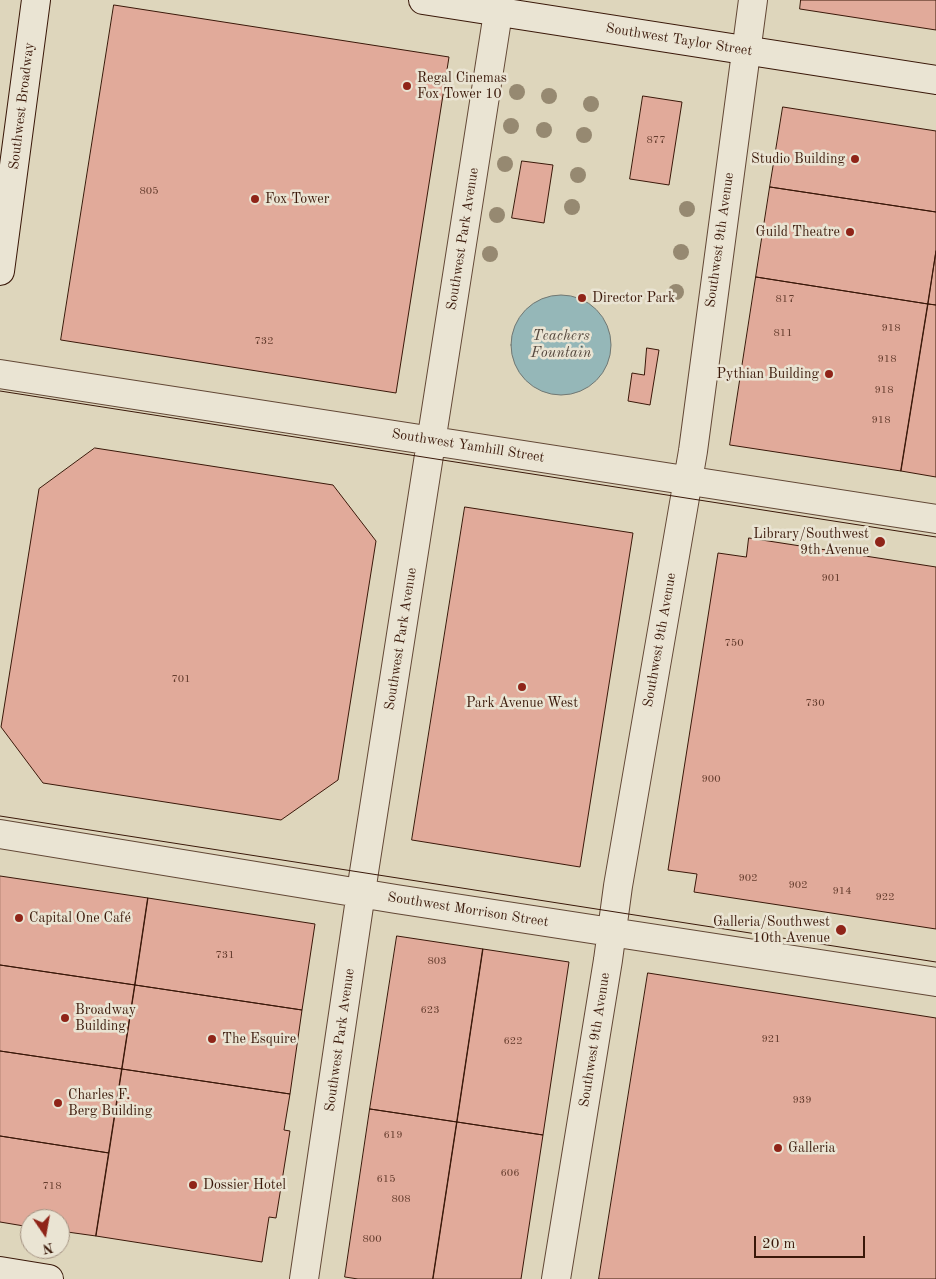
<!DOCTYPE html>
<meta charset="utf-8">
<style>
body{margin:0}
#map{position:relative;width:936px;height:1279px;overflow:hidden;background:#ded6bc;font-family:"Old Standard TT",serif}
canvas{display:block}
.north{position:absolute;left:20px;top:1209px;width:50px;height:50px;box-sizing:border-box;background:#eae4d3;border:1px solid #a49282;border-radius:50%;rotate:168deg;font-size:14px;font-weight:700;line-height:20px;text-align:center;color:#3a1809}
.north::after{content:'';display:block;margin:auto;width:18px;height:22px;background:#8f2418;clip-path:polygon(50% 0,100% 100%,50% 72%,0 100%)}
.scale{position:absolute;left:754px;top:1236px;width:111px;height:22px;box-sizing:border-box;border:2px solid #3a1809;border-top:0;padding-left:6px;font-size:15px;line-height:18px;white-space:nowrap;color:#3a1809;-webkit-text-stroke:4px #eae4d3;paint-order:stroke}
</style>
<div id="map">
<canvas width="936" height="1279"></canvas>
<div class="north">N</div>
<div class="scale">20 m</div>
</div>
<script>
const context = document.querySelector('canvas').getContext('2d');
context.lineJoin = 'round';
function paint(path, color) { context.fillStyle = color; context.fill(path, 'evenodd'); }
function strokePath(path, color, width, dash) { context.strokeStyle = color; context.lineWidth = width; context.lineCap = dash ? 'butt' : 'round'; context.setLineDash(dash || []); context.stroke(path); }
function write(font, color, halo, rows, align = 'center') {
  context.font = font + ' "Old Standard TT",serif'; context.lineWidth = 5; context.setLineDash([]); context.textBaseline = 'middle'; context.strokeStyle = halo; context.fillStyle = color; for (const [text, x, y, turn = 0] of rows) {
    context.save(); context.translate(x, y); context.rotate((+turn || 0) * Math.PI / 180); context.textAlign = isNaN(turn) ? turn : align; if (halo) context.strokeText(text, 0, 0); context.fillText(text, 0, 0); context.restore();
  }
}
const water = new Path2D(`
 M511 345a50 50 0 1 1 100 0a50 50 0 1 1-100 0Z`);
const building = new Path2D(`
 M801 0H936V30L800 9Z
 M114 5 449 57 396 393 61 340Z
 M643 96 682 102 669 185 630 179Z
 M783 107 936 131V212L770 187Z
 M522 161 553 165 544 223 512 218Z
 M770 187 936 212V251L928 304 756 277Z
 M936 251V305L928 304Z
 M756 277 928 304 901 471 730 445Z
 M928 304 936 305V477L901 471Z
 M647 348 659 350 650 405 628 401 632 373 644 375Z
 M95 448 333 485 376 541 338 780 281 820 43 783 1 727 39 489Z
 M465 507 633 533 580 867 412 840Z
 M749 538 936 567V929L694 892 697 874 668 870 718 553 746 557Z
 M0 876 148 898 135 985 0 965Z
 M148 898 315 924 302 1010 135 985Z
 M397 936 483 949 457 1122 370 1109Z
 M483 949 569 962 543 1135 457 1122Z
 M0 965 135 985 122 1069 0 1051Z
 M648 973 936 1018V1279H599Z
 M135 985 302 1010 290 1094 122 1069Z
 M0 1051 122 1069 109 1153 0 1136Z
 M122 1069 290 1094 284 1130 290 1131 276 1218 269 1217 262 1262 96 1236Z
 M370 1109 457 1122 433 1279H358L345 1277Z
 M457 1122 543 1135 521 1279H433Z
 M0 1136 109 1153 96 1236 60 1231V1219H30V1227L0 1222Z`);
const street = new Path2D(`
 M0 374 936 519
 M0 834 396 899 936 982
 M304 1279 364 872 500 0
 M556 1279 608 960 618 886 693 451 753 0`);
const secondary = new Path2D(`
 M423 0 936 80
 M0 271 36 0
 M0 1271 49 1279`);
const tram = new Path2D(`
 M0 391 936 537
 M0 816 936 962`);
const trees = [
 [517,92],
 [549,96],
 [591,104],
 [511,126],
 [544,130],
 [584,135],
 [505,164],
 [578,175],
 [572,207],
 [687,209],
 [497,215],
 [681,252],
 [490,254],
 [676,292]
];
const markers = [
 [407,86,5,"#8f2418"],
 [855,159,5,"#8f2418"],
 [255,199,5,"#8f2418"],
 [850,232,5,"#8f2418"],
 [582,298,5,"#8f2418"],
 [829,374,5,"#8f2418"],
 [880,542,6,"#8f2418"],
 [522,687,5,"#8f2418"],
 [19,918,5,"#8f2418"],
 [841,930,6,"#8f2418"],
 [65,1018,5,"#8f2418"],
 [212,1039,5,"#8f2418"],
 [58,1103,5,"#8f2418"],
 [778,1148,5,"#8f2418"],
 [193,1185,5,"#8f2418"]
];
const numberNames = [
 ["877",656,140],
 ["805",149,191],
 ["817",785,299],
 ["918",891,328],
 ["811",783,333],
 ["732",264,341],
 ["918",887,359],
 ["918",884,390],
 ["918",881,420],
 ["901",831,578],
 ["750",734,643],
 ["701",181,679],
 ["730",815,703],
 ["900",711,779],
 ["902",748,878],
 ["902",798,885],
 ["914",842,891],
 ["922",885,897],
 ["731",225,955],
 ["803",437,961],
 ["623",430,1010],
 ["921",771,1039],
 ["622",513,1041],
 ["939",802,1100],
 ["619",393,1135],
 ["606",510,1173],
 ["615",386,1179],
 ["718",52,1186],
 ["808",401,1199],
 ["800",372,1239]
];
const streetNames = [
 ["Southwest Taylor Street",679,40,9],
 ["Southwest Broadway",22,106,-83],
 ["Southwest Park Avenue",463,239,-81],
 ["Southwest 9th Avenue",720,240,-82],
 ["Southwest Yamhill Street",468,446,9],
 ["Southwest Park Avenue",401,639,-81],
 ["Southwest 9th Avenue",660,640,-80],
 ["Southwest Morrison Street",468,910,9],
 ["Southwest Park Avenue",340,1040,-82],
 ["Southwest 9th Avenue",595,1040,-81]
];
const poiNames = [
 ["Regal Cinemas",417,78],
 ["Fox Tower 10",417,94],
 ["Studio Building",845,159,"right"],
 ["Fox Tower",265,199],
 ["Guild Theatre",840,232,"right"],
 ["Director Park",592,298],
 ["Pythian Building",819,374,"right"],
 ["Library/Southwest",869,534,"right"],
 ["9th Avenue",869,550,"right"],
 ["Park Avenue West",522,703,"center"],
 ["Capital One Café",29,918],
 ["Galleria/Southwest",830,922,"right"],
 ["10th Avenue",830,938,"right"],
 ["Broadway",75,1010],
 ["Building",75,1026],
 ["The Esquire",222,1039],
 ["Charles F.",68,1095],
 ["Berg Building",68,1111],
 ["Galleria",788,1148],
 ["Dossier Hotel",203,1185]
];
const waterNames = [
 ["Teachers",561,336],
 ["Fountain",561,353]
];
paint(water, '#95b7b8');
strokePath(water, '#717772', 1);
paint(building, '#e1aa9a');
strokePath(building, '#3a1809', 1);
strokePath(street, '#634836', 30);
strokePath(secondary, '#3a1809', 30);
strokePath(street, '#eae4d3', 28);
strokePath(secondary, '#eae4d3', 28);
strokePath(tram, '#3a1809', 1);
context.fillStyle = '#968971';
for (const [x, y] of trees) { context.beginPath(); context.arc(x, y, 8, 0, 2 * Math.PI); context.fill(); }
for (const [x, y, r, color] of markers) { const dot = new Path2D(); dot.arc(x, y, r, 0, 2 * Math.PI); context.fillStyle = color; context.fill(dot); strokePath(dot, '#eae4d3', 2); }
write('11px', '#643c2d', null, numberNames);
write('14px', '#3a1809', '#eae4d3', streetNames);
write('14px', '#3a1809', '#eae4d3', poiNames, 'left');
write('italic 15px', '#55483e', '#eae4d3', waterNames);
</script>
